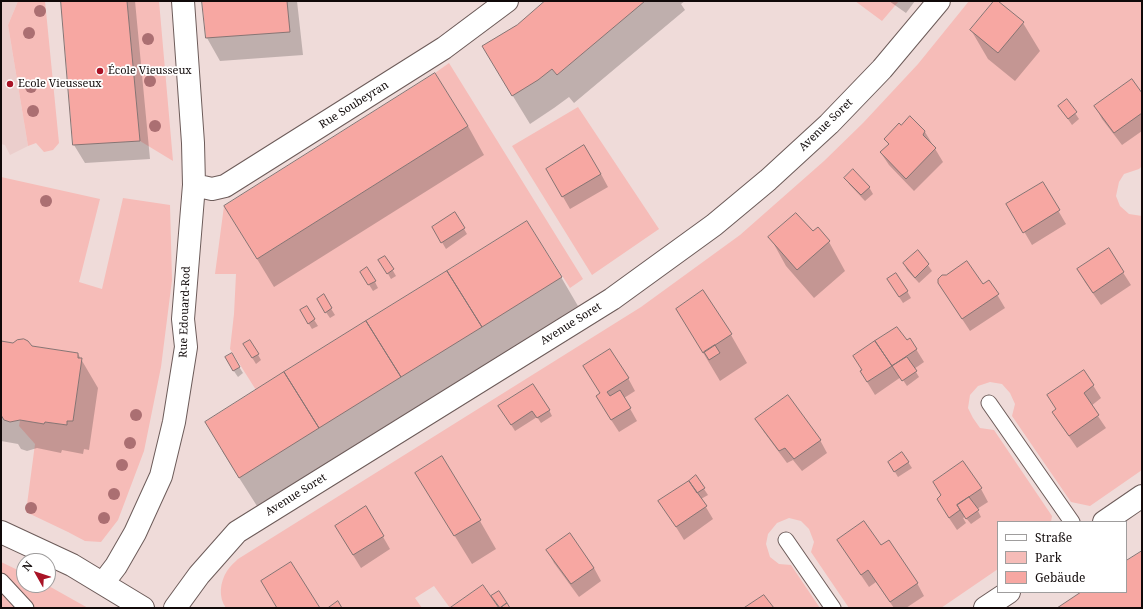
<!DOCTYPE html>
<meta charset="utf-8">
<style>
body{margin:0}
#map{position:relative;width:1143px;height:609px;overflow:hidden;background:#efdbd9;font-family:"Noto Serif",serif}
canvas{display:block}
.frame{position:absolute;inset:0;border:2px solid #100909;pointer-events:none}
.legend{position:absolute;left:997px;top:521px;width:130px;height:72px;box-sizing:border-box;background:#fff;border:1px solid #9f9d9d;margin:0;padding:5px 7px;list-style:none;font-size:12px;color:#100909}
.legend li{display:flex;align-items:center;gap:8px;height:20px}
.legend b{width:20px;border:1px solid #9f9d9d}
.north{position:absolute;left:16px;top:553px;width:40px;height:40px;box-sizing:border-box;background:#fff;border:1px solid #9f9d9d;border-radius:50%;rotate:309deg;font-size:11px;font-weight:700;line-height:16px;text-align:center;color:#100909}
.north::after{content:'';display:block;margin:auto;width:14px;height:18px;background:#a91326;clip-path:polygon(50% 0,100% 100%,50% 72%,0 100%)}
</style>
<div id="map">
<canvas width="1143" height="609"></canvas>
<div class="frame"></div>
<ul class="legend">
<li><b style="height:5px;background:#fff"></b>Straße</li>
<li><b style="height:11px;background:#f6bcb8"></b>Park</li>
<li><b style="height:11px;background:#f7a7a2"></b>Gebäude</li>
</ul>
<div class="north">N</div>
</div>
<script>
const context = document.querySelector('canvas').getContext('2d');
context.lineJoin = 'round';
function paint(path, color) { context.fillStyle = color; context.fill(path, 'evenodd'); }
function strokePath(path, color, width, dash) { context.strokeStyle = color; context.lineWidth = width; context.lineCap = dash ? 'butt' : 'round'; context.setLineDash(dash || []); context.stroke(path); }
function write(font, color, halo, rows, align = 'center') {
  context.font = font + ' "Noto Serif",serif'; context.lineWidth = 3.5; context.setLineDash([]); context.textBaseline = 'middle'; context.strokeStyle = halo; context.fillStyle = color; for (const [text, x, y, turn = 0] of rows) {
    context.save(); context.translate(x, y); context.rotate((+turn || 0) * Math.PI / 180); context.textAlign = isNaN(turn) ? turn : align; if (halo) context.strokeText(text, 0, 0); context.fillText(text, 0, 0); context.restore();
  }
}
const built = new Path2D(`
 M1 1H18L8 25 28 146 10 155 5 145 1 144Z`);
const green = new Path2D(`
 M18 1H45L59 143 53 150 44 152 36 143 28 146 8 25Z
 M127 1H159L173 161 140 141Z
 M855 1H899L882 21Z
 M969 1H1142V166L1139 169 1124 174 1119 182 1116 196 1120 206 1129 214 1142 216V470L1090 506 1071 502 1012 416 1015 404 1010 393 1002 384 990 382 978 386 970 395 968 408 973 418 980 428 994 430 1052 516 1051 522H998V569L941 608H849L811 552 814 542 809 529 801 521 789 518 777 523 768 534 766 544 770 557 779 564 791 565 820 608H510L499 592 491 596 483 585 450 608 434 586 415 598 422 608H226C218 597 220 582 227 571 230 566 235 562 238 559L641 307 740 235 824 161 863 123 918 64Z
 M449 63 583 279 570 288 527 221 256 390 230 349 234 314 236 274H215L224 206 257 259 468 126 435 73Z
 M578 107 659 229 592 275 512 146Z
 M1 177 100 199 79 282 102 289 123 198 170 205 172 280 161 367 144 451 118 520 101 542 85 541 68 532 26 512 35 444 19 426 20 420 44 424 45 422 66 425 67 421H73L82 358H78V353L32 346 28 341 13 343 1 341Z
 M1 562 24 573V585H47L88 608H1Z`);
const shadow = new Path2D(`
 M61 1H135L150 159 85 163 74 145Z
 M203 1H297L303 55 220 61 207 38Z
 M547 1H685L681 4 685 10 574 103 569 97 554 108 530 124 500 75 518 26Z
 M889 1H915L906 13Z
 M996 1 1023 23 1040 51 1015 81 988 59 971 30Z
 M1142 94V131L1122 145 1102 119 1095 106Z
 M1067 101 1079 119 1072 125 1059 106Z
 M910 118 925 132 943 162 914 191 889 165 881 153 889 145 885 139 901 126Z
 M468 126 484 155 274 287 225 206Z
 M547 169 601 174 608 187 570 209Z
 M846 178 869 187 873 194 865 201 849 184Z
 M1042 183 1066 224 1032 245 1008 204Z
 M455 214 467 234 446 249 433 227Z
 M812 232 829 242 845 271 814 298 786 266 770 237Z
 M1108 249 1131 285 1101 305 1085 282 1078 270Z
 M918 251 932 271 919 283 907 270 904 264Z
 M385 257 396 276 391 279 380 260Z
 M361 272 375 282 378 288 373 291Z
 M561 277 578 306 257 506 222 451Z
 M989 281 1005 308 970 331 947 296 983 285Z
 M892 286 907 291 911 298 903 303Z
 M703 291 731 335 747 363 720 381 677 309Z
 M323 296 335 315 330 318 321 305Z
 M306 307 318 326 312 329 301 311Z
 M250 341 261 360 256 364 248 351Z
 M1 342 78 354 98 388 89 450 84 449 83 454 62 450 61 453 37 448 27 451 21 449 18 444 1 441V416L6 417 1 414Z
 M907 342 916 349 924 362 914 369 919 377 907 386 901 377 875 395 861 372Z
 M231 354 243 373 238 377 229 364Z
 M1084 371 1101 398 1091 406 1106 428 1077 448 1061 425 1053 413 1057 409Z
 M628 378 635 391 624 398 637 421 619 432 604 409 601 394Z
 M500 407 549 410 552 416 541 423 537 417 515 431Z
 M756 419 820 440 827 453 802 471 793 460 787 463 764 432Z
 M889 462H908L912 468 898 477Z
 M416 473 480 521 496 549 472 564Z
 M696 477 708 495 701 499 713 519 684 540 660 501Z
 M981 489 988 502 977 509 981 517 971 524 965 517 963 518 966 523 957 530 945 512Z
 M366 507 390 549 361 568 343 539Z
 M570 534 594 568 601 581 579 597 554 563 547 550Z
 M881 546 917 583 924 596 906 608H894L876 582 869 587 846 553Z`);
const building = new Path2D(`
 M61 1H127L140 141 73 145Z
 M202 1H287L290 32 206 38Z
 M545 1H645L557 75 552 69 538 80 512 96 482 46 517 25Z
 M994 1H998L1024 22 998 53 970 30Z
 M435 73 468 126 257 259 224 206Z
 M1132 79 1142 93V113L1114 133 1094 106Z
 M1067 99 1077 112 1068 119 1058 106Z
 M910 116 925 131 923 135 936 148 906 179 880 152 889 144 884 139 899 123 901 125Z
 M584 145 601 174 562 197 546 169Z
 M853 169 870 187 861 195 844 178Z
 M1043 182 1060 210 1023 233 1006 204Z
 M455 212 465 228 441 243 432 227Z
 M796 213 813 231 818 227 830 241 797 270 768 237Z
 M527 221 562 277 482 327 447 271Z
 M1109 248 1124 272 1093 293 1077 269Z
 M918 250 929 264 915 278 903 263Z
 M385 256 394 269 387 274 378 260Z
 M967 261 983 284 989 280 999 294 962 319 938 283V279L942 275H946Z
 M367 267 376 281 368 285 360 272Z
 M447 271 482 327 401 377 366 321Z
 M896 273 908 291 899 297 887 279Z
 M703 290 732 334 703 353 676 309Z
 M324 294 332 308 325 313 317 299Z
 M307 306 315 319 308 324 300 310Z
 M366 321 401 377 319 428 284 372Z
 M897 327 907 340 910 338 917 349 892 366 875 341Z
 M24 339 28 341 32 346 78 353V358H82L73 421H67V425L45 422 44 424 20 420 10 422 4 420 1 415V341L13 343 17 340Z
 M250 340 259 354 252 358 243 344Z
 M875 341 892 366 867 382 860 371 862 370 853 356Z
 M715 345 720 353 709 360 704 352Z
 M610 349 629 378 607 392 610 396 620 390 631 408 611 420 596 396 600 393 583 366Z
 M232 353 240 367 233 371 225 357Z
 M907 357 917 371 902 381 892 366Z
 M1084 370 1094 385 1084 393 1099 415 1069 436 1052 412 1056 409 1047 395Z
 M284 372 319 428 239 478 205 422Z
 M533 384 550 410 537 418 532 411 511 425 498 406Z
 M788 395 821 440 794 459 785 448 779 451 755 419Z
 M902 452 909 462 894 472 888 462Z
 M442 456 481 520 454 536 415 473Z
 M963 461 982 488 957 505 960 510 949 518 937 499 941 495 933 482Z
 M696 475 705 488 697 493 689 481Z
 M689 481 707 506 676 527 658 501Z
 M969 497 979 510 966 519 957 505Z
 M366 506 384 536 353 555 335 526Z
 M864 521 881 545 889 540 918 583 890 602 868 570 861 575 837 540Z
 M570 533 594 568 571 584 546 550Z
 M1142 551V608H1057L1081 592H1126V561Z
 M291 562 320 608H277L261 581Z
 M483 585 499 608H450Z
 M499 591 507 603 500 608 491 596Z
 M764 595 774 608H744Z
 M338 601 342 608H328Z
 M507 603 510 608H500Z`);
const lane = new Path2D(`
 M989 403 1072 522
 M786 540 833 608
 M1 581 26 608`);
const street = new Path2D(`
 M194 185 212 189 225 186 444 48 507 1
 M1104 522 1142 496
 M103 583 116 566 135 533 161 476 174 422 186 347 183 319 194 185 193 143 183 1
 M175 608 199 575 237 532 612 299 714 225 768 180 829 124 882 69 939 1
 M985 608 1009 592`);
const secondary = new Path2D(`
 M1 532 72 565 143 608`);
const trees = [
 [40,11],
 [29,33],
 [148,39],
 [150,81],
 [31,87],
 [33,111],
 [155,126],
 [46,201],
 [136,415],
 [130,443],
 [122,465],
 [114,494],
 [31,508],
 [104,518]
];
const markers = [
 [100,71,4,"#a91326"],
 [10,84,4,"#a91326"]
];
const poiNames = [
 ["École Vieusseux",108,71],
 ["Ecole Vieusseux",18,84]
];
const streetNames = [
 ["Rue Soubeyran",354,105,-32],
 ["Avenue Soret",826,125,-44],
 ["Rue Edouard-Rod",185,312,-88],
 ["Avenue Soret",571,324,-32],
 ["Avenue Soret",296,495,-32]
];
paint(built, '#ebcecc');
paint(green, '#f6bcb8');
paint(shadow, '#0003');
paint(building, '#f7a7a2');
strokePath(building, '#867473', 1);
strokePath(lane, '#6c5b59', 17);
strokePath(street, '#6c5b59', 24);
strokePath(secondary, '#6c5b59', 24);
strokePath(lane, '#fff', 15);
strokePath(street, '#fff', 22);
strokePath(secondary, '#fff', 22);
context.fillStyle = '#ab6f72';
for (const [x, y] of trees) { context.beginPath(); context.arc(x, y, 6, 0, 2 * Math.PI); context.fill(); }
for (const [x, y, r, color] of markers) { const dot = new Path2D(); dot.arc(x, y, r, 0, 2 * Math.PI); context.fillStyle = color; context.fill(dot); strokePath(dot, '#fff', 1.5); }
write('11px', '#100909', '#fff', poiNames, 'left');
write('11px', '#100909', '#fff', streetNames);
</script>
